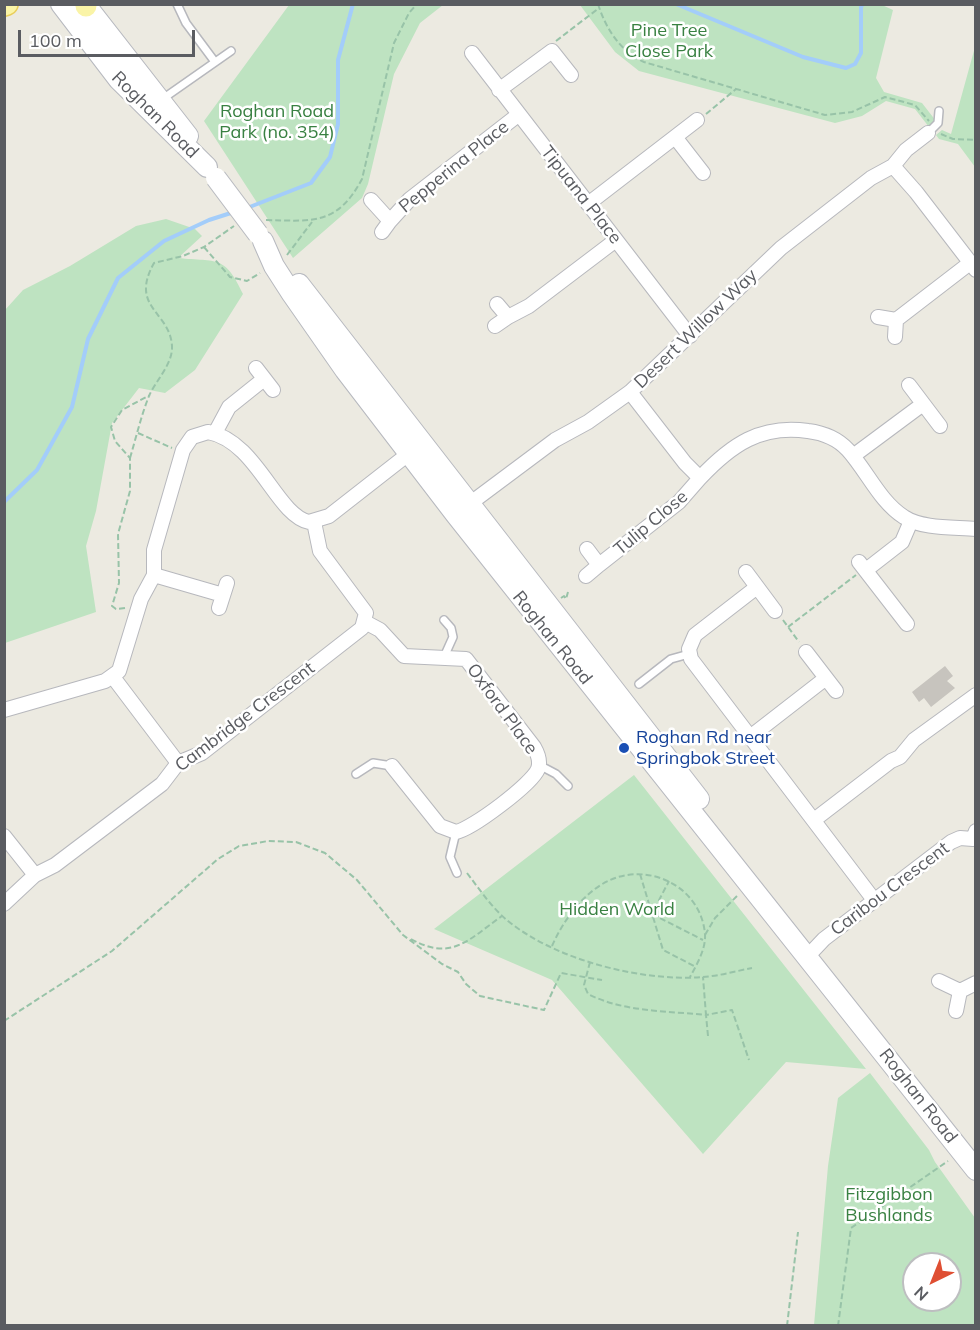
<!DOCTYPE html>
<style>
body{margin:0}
#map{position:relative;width:980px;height:1330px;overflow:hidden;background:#eceae1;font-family:Mulish,sans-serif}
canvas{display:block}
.frame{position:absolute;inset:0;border:6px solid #5a5c61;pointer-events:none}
.north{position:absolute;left:902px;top:1252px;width:60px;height:60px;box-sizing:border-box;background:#fff;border:2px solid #bdbec0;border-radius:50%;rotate:223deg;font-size:16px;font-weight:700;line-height:24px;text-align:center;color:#5a5c61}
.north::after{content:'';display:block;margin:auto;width:21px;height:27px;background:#df4f33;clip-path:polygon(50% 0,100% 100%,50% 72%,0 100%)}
.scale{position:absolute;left:18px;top:30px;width:177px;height:27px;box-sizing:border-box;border:3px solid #5a5c61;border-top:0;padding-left:8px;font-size:18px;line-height:21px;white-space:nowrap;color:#5a5c61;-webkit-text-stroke:4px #fff;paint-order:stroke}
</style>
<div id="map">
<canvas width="980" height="1330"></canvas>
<div class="frame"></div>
<div class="north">N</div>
<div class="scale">100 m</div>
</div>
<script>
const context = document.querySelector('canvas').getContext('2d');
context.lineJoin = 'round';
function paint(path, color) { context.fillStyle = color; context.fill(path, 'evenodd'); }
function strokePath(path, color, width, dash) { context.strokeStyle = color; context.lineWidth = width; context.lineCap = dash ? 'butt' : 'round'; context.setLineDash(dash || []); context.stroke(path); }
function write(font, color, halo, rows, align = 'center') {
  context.font = font + ' Mulish,sans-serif'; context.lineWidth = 5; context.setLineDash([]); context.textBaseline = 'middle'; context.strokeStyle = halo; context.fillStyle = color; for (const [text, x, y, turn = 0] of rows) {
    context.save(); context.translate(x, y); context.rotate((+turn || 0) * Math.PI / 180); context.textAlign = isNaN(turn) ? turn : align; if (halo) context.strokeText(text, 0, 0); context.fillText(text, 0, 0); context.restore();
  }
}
const green = new Path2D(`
 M289 5H443L420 23 394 74 368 184 362 198 293 258 204 121Z
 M580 5H882L893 10 876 78 884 92 922 103 936 121 929 127 915 109 886 101 862 116 835 123 639 71 615 52Z
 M975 47V167L958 144 939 139 936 135 942 130 951 134Z
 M166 219 195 229 202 236 178 258C218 262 225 255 243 294L195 370 165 393 139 388 112 423 96 511 86 546 96 612 5 643V310L23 290 70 266 136 226Z
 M634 775 866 1069 786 1062 703 1154 552 980 434 929Z
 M870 1073 929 1150 935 1162 975 1218V1325H814L828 1166 838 1098ZM914 1264H950V1300H914Z`);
const stream = new Path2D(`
 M676 4 803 57 846 68 855 64 861 53V7L863 4
 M247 208 311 183 330 157 338 124V60L353 4
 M4 502 37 470 72 407 88 339 118 278 164 241 209 220 234 212`);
const building = new Path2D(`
 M945 666 953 676 947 681 955 688 931 707 924 698 919 702 912 692Z`);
const path = new Path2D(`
 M598 4C606 29 620 51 644 62L825 115 852 112 885 97 915 105 929 121
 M556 41 599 8
 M706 114 736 89
 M941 134 953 139 976 140
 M266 220C312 221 337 226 362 179L394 43 409 13 417 4
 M204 247 230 277 247 281 260 273
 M287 255 312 222
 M138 433 172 448
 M130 458C136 438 141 416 149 396 156 380 173 364 172 346 170 311 129 308 154 263L183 256 204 247 234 226
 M561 598 564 596 566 599 568 592
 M125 608 116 609 112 606 119 583 118 534 130 491V458L115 441 111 427 122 410 150 395
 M783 620 799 642
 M788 627 856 575
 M467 873C480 890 492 908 508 921 556 960 642 982 703 977 719 976 736 971 752 968
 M640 874 663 950 696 967
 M652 914 703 940
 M659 917V909L656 906 669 881
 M705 935 715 918 737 896
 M411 939C452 962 469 939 502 916
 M552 946C563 921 583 893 608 881 649 861 701 887 705 934 706 949 697 964 690 977
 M590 962 584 985 588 994C623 1012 668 1011 706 1015L703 977
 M4 1021 112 951 218 859 239 846 268 841 296 842 325 853 357 880 403 935 442 964 458 972 466 984 480 996 544 1010 561 973 602 980
 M708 1036 706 1015 732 1010 749 1060
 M787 1326 798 1232
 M838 1326 851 1228 948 1161`);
const lane = new Path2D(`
 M177 4 186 23 215 62
 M161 100 231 51
 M928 133 938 123 939 111
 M444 657 453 637 451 628 444 620
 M639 684 671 659 689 654
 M539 765 556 774 568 786
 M356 774 373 763 392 766
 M456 832 450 857 457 873`);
const street = new Path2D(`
 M472 53 690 336
 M499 90 552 51 571 75
 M675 137 703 173
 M893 166 916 192 976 270
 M371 200 390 221 382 232
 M588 204 697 120
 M390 221 410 199 518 115
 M508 317 529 306 616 240
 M878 317 896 320 895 337
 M896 320 970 263
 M495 326 508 317 497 304
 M256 368 273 390
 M909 385 940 426
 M630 392 685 463 700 478C731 445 761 424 808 431 824 433 837 438 848 450 867 471 880 502 904 517 922 529 954 527 976 529
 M215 433 229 407 264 379
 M853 456 923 404
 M464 508 555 440 588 422 630 392 781 248 871 178 893 166 906 150 928 133
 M859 562 907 624
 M599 565 679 502 700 478
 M866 570 902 542 911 521
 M746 572 775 611
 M154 575 223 595
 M586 576 599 565 587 549
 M757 587 695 635 689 649 691 659 874 900
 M219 608 227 583
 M365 622 380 630 404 656 466 659 534 747C538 754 541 761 538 769 532 784 472 829 456 832L440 826 392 766
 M806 652 836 691
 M113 677 178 763
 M4 710 105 681 119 671 141 599 154 575V550L183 450 192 437 208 432C257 441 276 515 309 522L329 516 416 448
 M750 737 826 678
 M814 820 891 761 900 757 914 740 976 695
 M4 836 35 875
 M4 904 35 875 55 865 162 784 178 763 202 753 362 628 366 613 320 551 314 522
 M807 957 824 939 951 842 960 838 973 839 976 831
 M939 981 960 991 956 1011
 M960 991 976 983`);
const secondary = new Path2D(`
 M61 4 119 80 207 167
 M85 4 188 136
 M263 241 274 266 292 294 345 370 456 515 976 1170
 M299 284 699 799`);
const primary = new Path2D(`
 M4 5 7 4
 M86 6V4`);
const secondaryBridge = new Path2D(`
 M216 178 258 234`);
const markers = [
 [624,748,6,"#1a4fb4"]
];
const parkNames = [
 ["Pine Tree",669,31],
 ["Close Park",669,52],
 ["Roghan Road",277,112],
 ["Park (no. 354)",277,133],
 ["Hidden World",617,910],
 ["Fitzgibbon",889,1195],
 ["Bushlands",889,1216]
];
const streetNames = [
 ["Roghan Road",155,115,45],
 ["Pepperina Place",454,167,-39],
 ["Tipuana Place",581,195,52],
 ["Desert Willow Way",696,329,-44],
 ["Tulip Close",651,523,-40],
 ["Roghan Road",552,638,51],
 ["Oxford Place",502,709,54],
 ["Cambridge Crescent",245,717,-37],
 ["Caribou Crescent",890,889,-37],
 ["Roghan Road",918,1096,52]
];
const transitNames = [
 ["Roghan Rd near",636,738],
 ["Springbok Street",636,759]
];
paint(green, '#bee3c1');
strokePath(stream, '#a3cdfa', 4);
paint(building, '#c7c4be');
strokePath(lane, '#b7b8bd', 10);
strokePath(street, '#b7b8bd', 16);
strokePath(secondary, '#b7b9bf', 22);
strokePath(primary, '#e9ce5c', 24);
strokePath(path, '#98c3a8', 2, [6, 3]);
strokePath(lane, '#fff', 7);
strokePath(street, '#fff', 14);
strokePath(secondary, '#fff', 20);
strokePath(primary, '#faf4a7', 21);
strokePath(secondaryBridge, '#b7b9bf', 22, []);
strokePath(secondaryBridge, '#fff', 20);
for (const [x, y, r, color] of markers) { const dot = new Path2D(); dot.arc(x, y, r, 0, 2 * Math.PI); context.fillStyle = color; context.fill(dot); strokePath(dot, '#fff', 2); }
write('18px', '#398142', '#fff', parkNames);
write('18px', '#5a5c61', '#fff', streetNames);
write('18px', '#164399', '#fff', transitNames, 'left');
</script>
